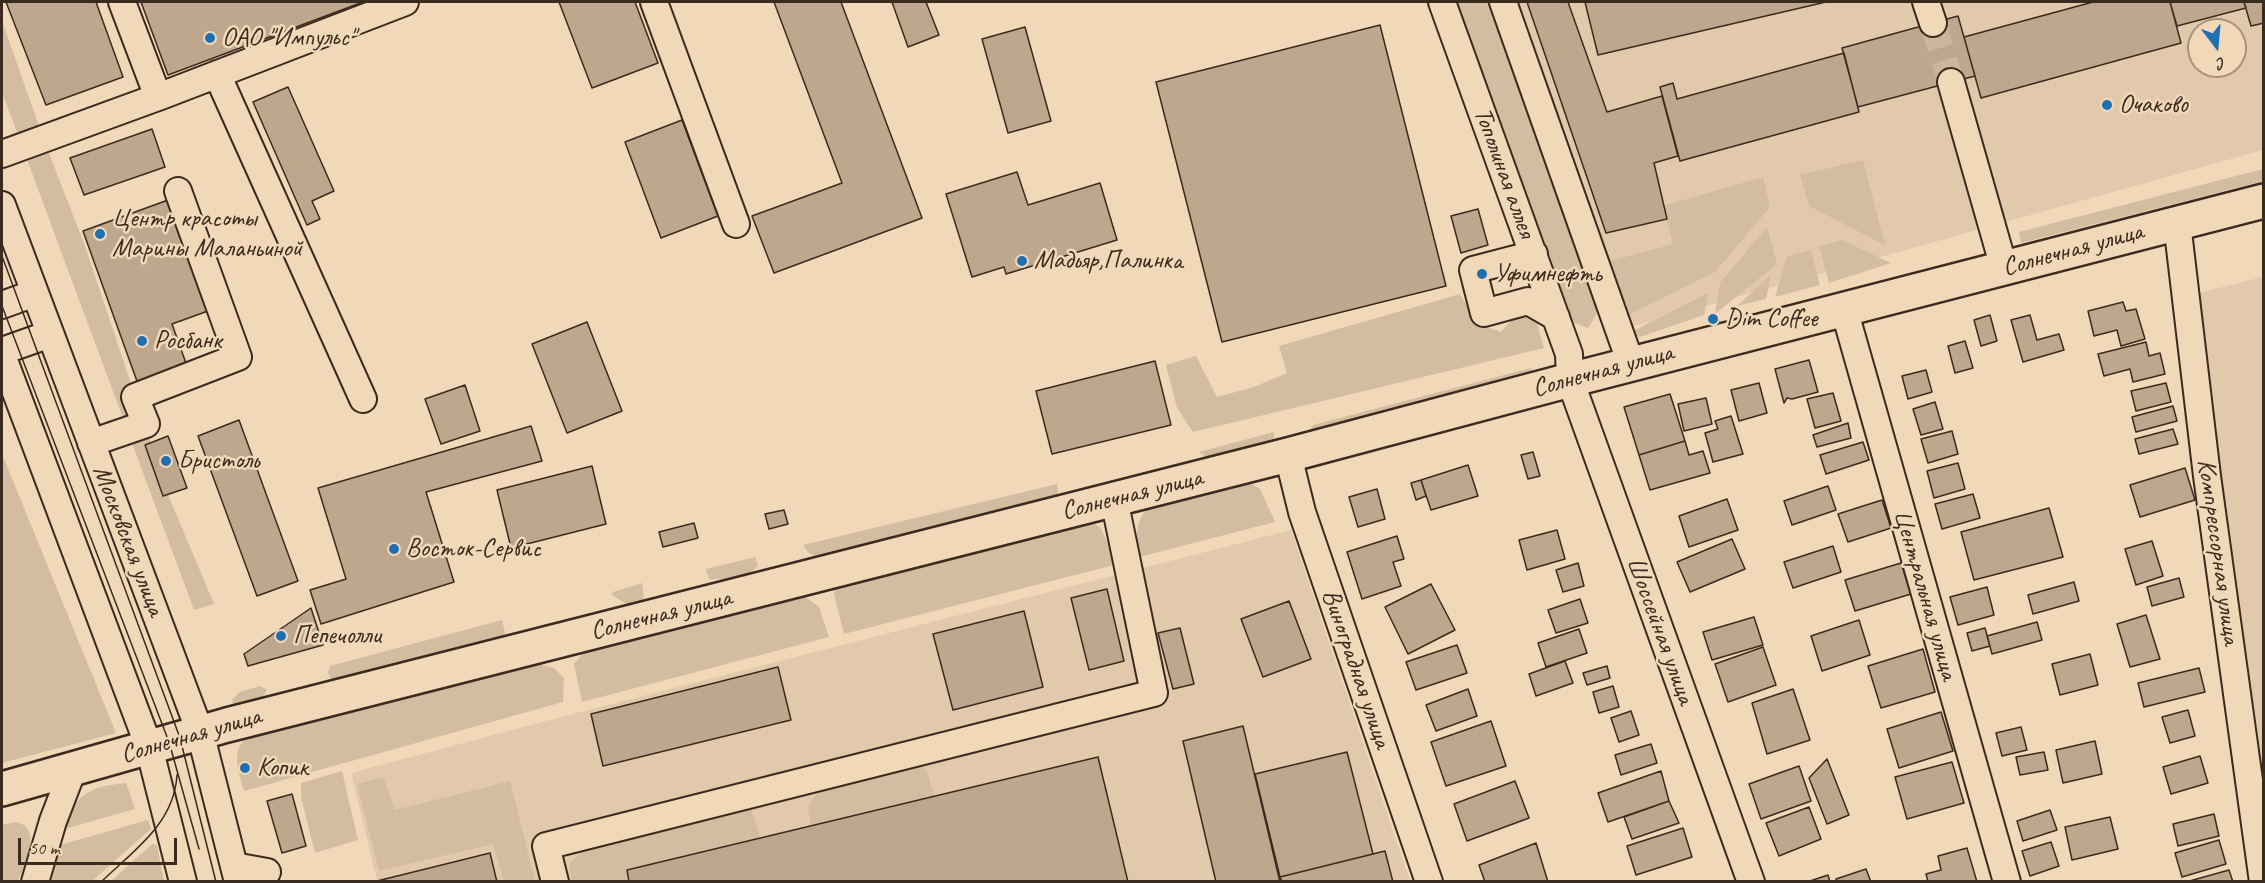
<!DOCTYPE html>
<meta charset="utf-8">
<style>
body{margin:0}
#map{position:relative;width:2265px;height:883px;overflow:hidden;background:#f1d8b9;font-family:Caveat,sans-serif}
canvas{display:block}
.frame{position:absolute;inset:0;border:3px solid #3b2a1e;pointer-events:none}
.north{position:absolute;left:2187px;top:18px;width:60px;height:60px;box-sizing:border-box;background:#f1d8b9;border:2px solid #a8927b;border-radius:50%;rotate:164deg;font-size:16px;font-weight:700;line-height:24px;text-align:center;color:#3b2a1e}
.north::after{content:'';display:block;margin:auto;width:21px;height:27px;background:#1f6fb2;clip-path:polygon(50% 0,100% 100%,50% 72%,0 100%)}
.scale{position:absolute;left:18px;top:838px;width:159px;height:27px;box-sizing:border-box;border:3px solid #3b2a1e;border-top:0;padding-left:8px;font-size:18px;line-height:21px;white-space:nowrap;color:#3b2a1e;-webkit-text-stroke:4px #f1d8b9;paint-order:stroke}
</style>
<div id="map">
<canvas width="2265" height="883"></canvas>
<div class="frame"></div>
<div class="north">С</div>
<div class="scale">50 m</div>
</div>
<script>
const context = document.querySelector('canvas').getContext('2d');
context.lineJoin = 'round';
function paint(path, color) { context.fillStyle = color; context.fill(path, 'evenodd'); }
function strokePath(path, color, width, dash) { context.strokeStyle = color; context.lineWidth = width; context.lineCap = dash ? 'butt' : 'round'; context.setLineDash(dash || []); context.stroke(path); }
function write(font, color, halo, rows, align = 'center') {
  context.font = font + ' Caveat,sans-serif'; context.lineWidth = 5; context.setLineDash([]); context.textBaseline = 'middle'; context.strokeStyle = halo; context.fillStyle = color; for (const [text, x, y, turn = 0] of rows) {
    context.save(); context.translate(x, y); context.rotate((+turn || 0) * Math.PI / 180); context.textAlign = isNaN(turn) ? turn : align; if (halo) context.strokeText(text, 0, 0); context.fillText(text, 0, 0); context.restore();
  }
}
const built = new Path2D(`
 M1512 2H2263V150L1623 329ZM2199 30H2235V66H2199Z
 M2263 277V780L2195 294Z
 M1291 530 1410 881H374L377 880 351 773 561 717Z`);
const green = new Path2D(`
 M1451 2H1489L1600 309 1588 328 1567 320Z
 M2 21 45 143 85 246 169 497 214 604 194 610 2 92Z
 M1863 160 1885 245 1809 206 1800 175Z
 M2263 169V181L2021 243 2019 232Z
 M1763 177 1770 207 1715 272 1624 317 1607 262 1673 244 1663 206Z
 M1767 227 1777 264 1715 314 1720 283Z
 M1842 240 1891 263 1829 283 1819 246Z
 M1811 250 1820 285 1775 297 1787 256Z
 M1771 275 1766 299 1737 306Z
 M1708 293 1704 315 1640 337 1629 333Z
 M1460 294 1478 324 1501 332 1515 316 1536 320 1544 348 1193 432 1177 408 1166 365 1196 356 1217 397 1254 387 1287 373 1279 346Z
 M1531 368 1536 375 1307 435 1313 425Z
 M1274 432V440L1268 449 1210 460 1199 452Z
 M2 454 116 733 2 763Z
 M1248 482 1260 489 1275 522 1139 557C1136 534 1134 525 1149 506Z
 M1057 484 1058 493 1053 500 817 557 808 552 803 545Z
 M1086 520 1100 527 1109 546 1114 565 844 634 834 594 838 582Z
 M755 557 758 566C748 578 724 580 709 579L706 569Z
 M642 583 644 600 628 605 612 595 613 592Z
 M802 594 819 607 829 637 582 702 574 664 583 653Z
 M502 620 505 633 502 638 336 682 331 680 328 672 330 666Z
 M538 664 554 668 564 678 563 702 244 791C239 772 229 750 249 736Z
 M260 686 267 690 261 700 234 706 232 699 240 692Z
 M919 765 927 771 934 796 811 826 808 808 818 791Z
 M342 771 358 840 315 853 301 797V783Z
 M383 777 395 810 510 781 535 881H504L493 844 379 871 357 784Z
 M126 783 135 809 61 830C77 795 86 787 126 783Z
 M751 807 760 838 627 870 629 881H572L569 864 587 847Z
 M148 820 151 829 92 881 45 882 56 846Z
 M15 822C44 826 25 866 18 881H2V825Z
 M152 844 157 845 164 881H111Z`);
const building = new Path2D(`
 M6 2H96L123 77 46 105Z
 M141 2H363L168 75Z
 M559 2H635L658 63 592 88Z
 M774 2H841L922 218 774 273 752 216 842 183Z
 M892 2H926L939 35 908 47Z
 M1527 2H1568L1607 112 1662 96 1678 156 1654 163 1667 219 1606 233Z
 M1585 2H1826L1598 55Z
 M2093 2H2170L2181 43 1981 98 1964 37Z
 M2170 2H2244L2246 8 2177 26Z
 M2244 2H2264V23L2251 26Z
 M1958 16 1975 76 1858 107 1842 48Z
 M1380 25 1446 286 1222 342 1156 82Z
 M1025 27 1051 121 1008 133 982 39Z
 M1844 53 1859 112 1680 161 1660 87 1673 83 1677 99Z
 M288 87 334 191 312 201 320 219 307 225 253 102Z
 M682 120 718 216 661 238 625 142Z
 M152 129 165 167 84 195 70 158Z
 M1017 172 1028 205 1100 183 1117 240 1006 274 1004 267 972 277 946 194Z
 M168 200 208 311 172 324 187 366 138 384 83 231Z
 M1478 209 1488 245 1461 253 1451 216Z
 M2123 302 2126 311 2136 309 2145 339 2121 346 2117 330 2094 336 2088 311Z
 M1717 315 1719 322 1710 324 1708 317Z
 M1990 315 1997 341 1981 346 1974 320Z
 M2030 315 2037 340 2059 334 2064 350 2023 362 2011 320Z
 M587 322 622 411 567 433 532 344Z
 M1965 341 1973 368 1955 373 1948 346Z
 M2146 342 2149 356 2160 353 2165 374 2133 382 2130 369 2104 376 2098 354Z
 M1809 360 1818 392 1792 399 1787 398 1784 403 1775 369Z
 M1155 361 1171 425 1052 454 1036 391Z
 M1926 370 1932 392 1908 399 1902 376Z
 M1759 383 1767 413 1739 421 1731 390Z
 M2166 383 2171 402 2136 411 2131 391Z
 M465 385 480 431 441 444 425 399Z
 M1833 393 1841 421 1815 428 1807 399Z
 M1670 394 1685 441 1639 455 1624 407Z
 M1706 398 1712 424 1684 431 1678 404Z
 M1935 402 1943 429 1921 435 1913 409Z
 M2173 406 2177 421 2136 432 2132 417Z
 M1731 416 1743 454 1713 462 1705 433 1718 429 1715 421Z
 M239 420 298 581 257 596 198 436Z
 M1848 423 1851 438 1817 447 1813 435Z
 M531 426 542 461 426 492 454 582 321 624 310 590 346 579 318 488Z
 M2173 429 2178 444 2139 454 2135 439Z
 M1952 431 1958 454 1928 463 1921 439Z
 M168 436 187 488 163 496 145 445Z
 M1685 441 1689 455 1703 451 1710 473 1650 490 1639 455Z
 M1863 442 1869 460 1826 474 1820 455Z
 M1533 452 1540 476 1528 479 1521 455Z
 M1958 463 1965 489 1934 498 1927 471Z
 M1468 465 1478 496 1431 510 1421 480Z
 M592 466 606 524 511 548 497 490Z
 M2185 468 2195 500 2140 517 2130 485Z
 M1421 480 1426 496 1416 500 1411 483Z
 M1828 486 1836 510 1792 525 1784 501Z
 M1377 489 1385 519 1358 527 1349 497Z
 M1973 494 1980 518 1942 529 1935 504Z
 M1727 499 1738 530 1689 547 1679 516Z
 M1882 500 1891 528 1848 542 1838 514Z
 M2049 508 2063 557 1974 580 1961 532Z
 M784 510 788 524 769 529 765 514Z
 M694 523 698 538 663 547 659 532Z
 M1557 530 1565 559 1527 570 1519 540Z
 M1397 536 1404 559 1393 562 1401 586 1362 599 1347 552Z
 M1732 539 1745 569 1690 592 1677 562Z
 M2152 541 2163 576 2136 585 2125 549Z
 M1833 546 1841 572 1793 588 1784 562Z
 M1578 563 1584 586 1563 592 1556 570Z
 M1901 563 1911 594 1855 611 1845 580Z
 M2179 578 2184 597 2152 606 2147 587Z
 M2074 582 2079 601 2033 614 2028 595Z
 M1431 584 1455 630 1408 654 1385 607Z
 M1987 587 1994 615 1958 625 1950 597Z
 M1107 589 1124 661 1089 670 1071 598Z
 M1580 599 1588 623 1556 633 1548 610Z
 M1289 601 1311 659 1263 677 1241 619Z
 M311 608 323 645 248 666 244 654Z
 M1024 611 1043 687 953 710 933 634Z
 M2146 615 2160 659 2130 667 2117 624Z
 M1754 617 1763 645 1712 660 1703 632Z
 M1859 620 1870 655 1822 671 1811 636Z
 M2037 622 2042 640 1992 654 1987 636Z
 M1180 628 1194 684 1173 689 1158 633Z
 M1985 628 1990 646 1972 651 1967 633Z
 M1579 629 1587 653 1546 667 1538 643Z
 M1457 645 1467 673 1416 690 1406 662Z
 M1763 647 1776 685 1728 702 1715 664Z
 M1923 649 1935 692 1881 708 1868 666Z
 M2090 654 2098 685 2060 695 2052 664Z
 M1565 661 1573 683 1536 696 1529 674Z
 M1607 666 1610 678 1587 685 1583 673Z
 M778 667 791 720 603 766 591 714Z
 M2199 668 2205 692 2144 707 2138 683Z
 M1613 686 1619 707 1599 713 1593 692Z
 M1468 689 1477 716 1436 731 1426 705Z
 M1793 689 1810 740 1767 754 1752 703Z
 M2188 710 2195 736 2170 743 2162 717Z
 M1631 711 1639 735 1619 742 1611 718Z
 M1941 712 1953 751 1899 768 1887 729Z
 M1491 721 1506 766 1446 786 1431 742Z
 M1243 726 1280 882H1216L1183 741Z
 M2021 727 2027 750 2002 756 1996 733Z
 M2095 741 2102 774 2063 783 2056 750Z
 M1651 744 1657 763 1621 775 1615 755Z
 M1347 752 1373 854 1280 877 1255 774Z
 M2044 752 2048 770 2020 775 2016 757Z
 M2200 756 2208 783 2171 794 2163 767Z
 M1098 757 1128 882H629L627 870Z
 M1827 759 1849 815 1827 824 1809 778Z
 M1952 762 1964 803 1907 819 1895 777Z
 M1799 766 1811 801 1761 819 1749 784Z
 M1661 771 1669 801 1608 822 1598 793Z
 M1515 781 1529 818 1467 841 1454 804Z
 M292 794 306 846 282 853 267 801Z
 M1669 801 1679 823 1632 839 1624 817Z
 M1809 807 1821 839 1779 856 1766 823Z
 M2050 810 2057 830 2023 841 2017 821Z
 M2214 814 2219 836 2178 846 2173 824Z
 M2110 817 2118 849 2072 860 2065 827Z
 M1683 828 1692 857 1636 875 1627 846Z
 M2219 840 2226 864 2182 877 2175 853Z
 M2051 842 2059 866 2030 876 2022 851Z
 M1536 843 1548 882H1485L1479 865Z
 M1967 848 1977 882H1928L1926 874 1941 870 1938 856Z
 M1385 851 1393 882H1282L1280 877Z
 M490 853 497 882H374L377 881Z
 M1866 869 1871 882H1837L1836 879Z
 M2229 870 2233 882H2186Z
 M1828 875 1830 882H1807Z`);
const minorTunnel = new Path2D(`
 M1933 23 1951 82`);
const minor = new Path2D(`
 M122 2 158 97 405 2
 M654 2 736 224
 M1442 2 1569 354 1570 380 1751 882
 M1503 2 1631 364
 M1926 2 1933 23
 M217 74 363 399
 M1951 82 2004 268
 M2 154 158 97
 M2 205 200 732 238 882
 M2177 223 2207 476 2263 882
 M1534 254 1473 270 1484 313 1528 301 1556 317
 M2 305 35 293
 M1844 309 2007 882
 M2 351 50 334
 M2 355 149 747 183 882
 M91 443 146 424 135 397 238 357 178 191
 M1288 455 1302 512 1429 882
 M234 866 267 872
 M35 882 53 821 73 769
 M555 882 546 846 1154 693 1114 499`);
const major = new Path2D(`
 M2 789 227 725 1288 455 1570 380 2264 201`);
const tram = new Path2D(`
 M2 256 180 738 216 882
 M2 306 169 742 199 849
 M101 882C134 850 174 824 177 775`);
const markers = [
 [210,38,6,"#1f6fb2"],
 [2107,105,6,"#1f6fb2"],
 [100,234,6,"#1f6fb2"],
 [1022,261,6,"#1f6fb2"],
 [1482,274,6,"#1f6fb2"],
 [1713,319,6,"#1f6fb2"],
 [142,341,6,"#1f6fb2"],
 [166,461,6,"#1f6fb2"],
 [394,549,6,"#1f6fb2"],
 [281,636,6,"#1f6fb2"],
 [245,768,6,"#1f6fb2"]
];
const poiNames = [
 ["ОАО \"Импульс\"",222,38],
 ["Очаково",2119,105],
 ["Центр красоты",112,219],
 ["Марины Маланьиной",112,249],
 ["Мадьяр,Палинка",1034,261],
 ["Уфимнефть",1494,274],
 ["Dim Coffee",1725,319],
 ["Росбанк",154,341],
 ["Бристоль",178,461],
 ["Восток-Сервис",406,549],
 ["Пепечолли",293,636],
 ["Копик",257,768]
];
const streetNames = [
 ["Тополиная аллея",1504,173,70],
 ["Солнечная улица",2073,250,-15],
 ["Солнечная улица",1603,371,-15],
 ["Солнечная улица",1132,495,-14],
 ["Московская улица",128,541,69],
 ["Компрессорная улица",2218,552,82],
 ["Центральная улица",1925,595,74],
 ["Солнечная улица",661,615,-14],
 ["Шоссейная улица",1660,631,70],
 ["Виноградная улица",1356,669,71],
 ["Солнечная улица",191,736,-16]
];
paint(built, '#e2c9ac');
paint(green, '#d3bca0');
paint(building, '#bfa78e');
strokePath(building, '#3b2a1e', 1.5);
strokePath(minorTunnel, '#cdb59a', 26, [26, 13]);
strokePath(minor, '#3b2a1e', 30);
strokePath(major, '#3b2a1e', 38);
strokePath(minor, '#f1d8b9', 26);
strokePath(major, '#f1d8b9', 33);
strokePath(tram, '#3b2a1e', 1.5);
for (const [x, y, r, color] of markers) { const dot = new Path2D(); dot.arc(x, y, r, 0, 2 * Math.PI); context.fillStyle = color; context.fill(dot); strokePath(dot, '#f1d8b9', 2); }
write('26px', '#3b2a1e', '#f1d8b9', poiNames, 'left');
write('26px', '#3b2a1e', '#f1d8b9', streetNames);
</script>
